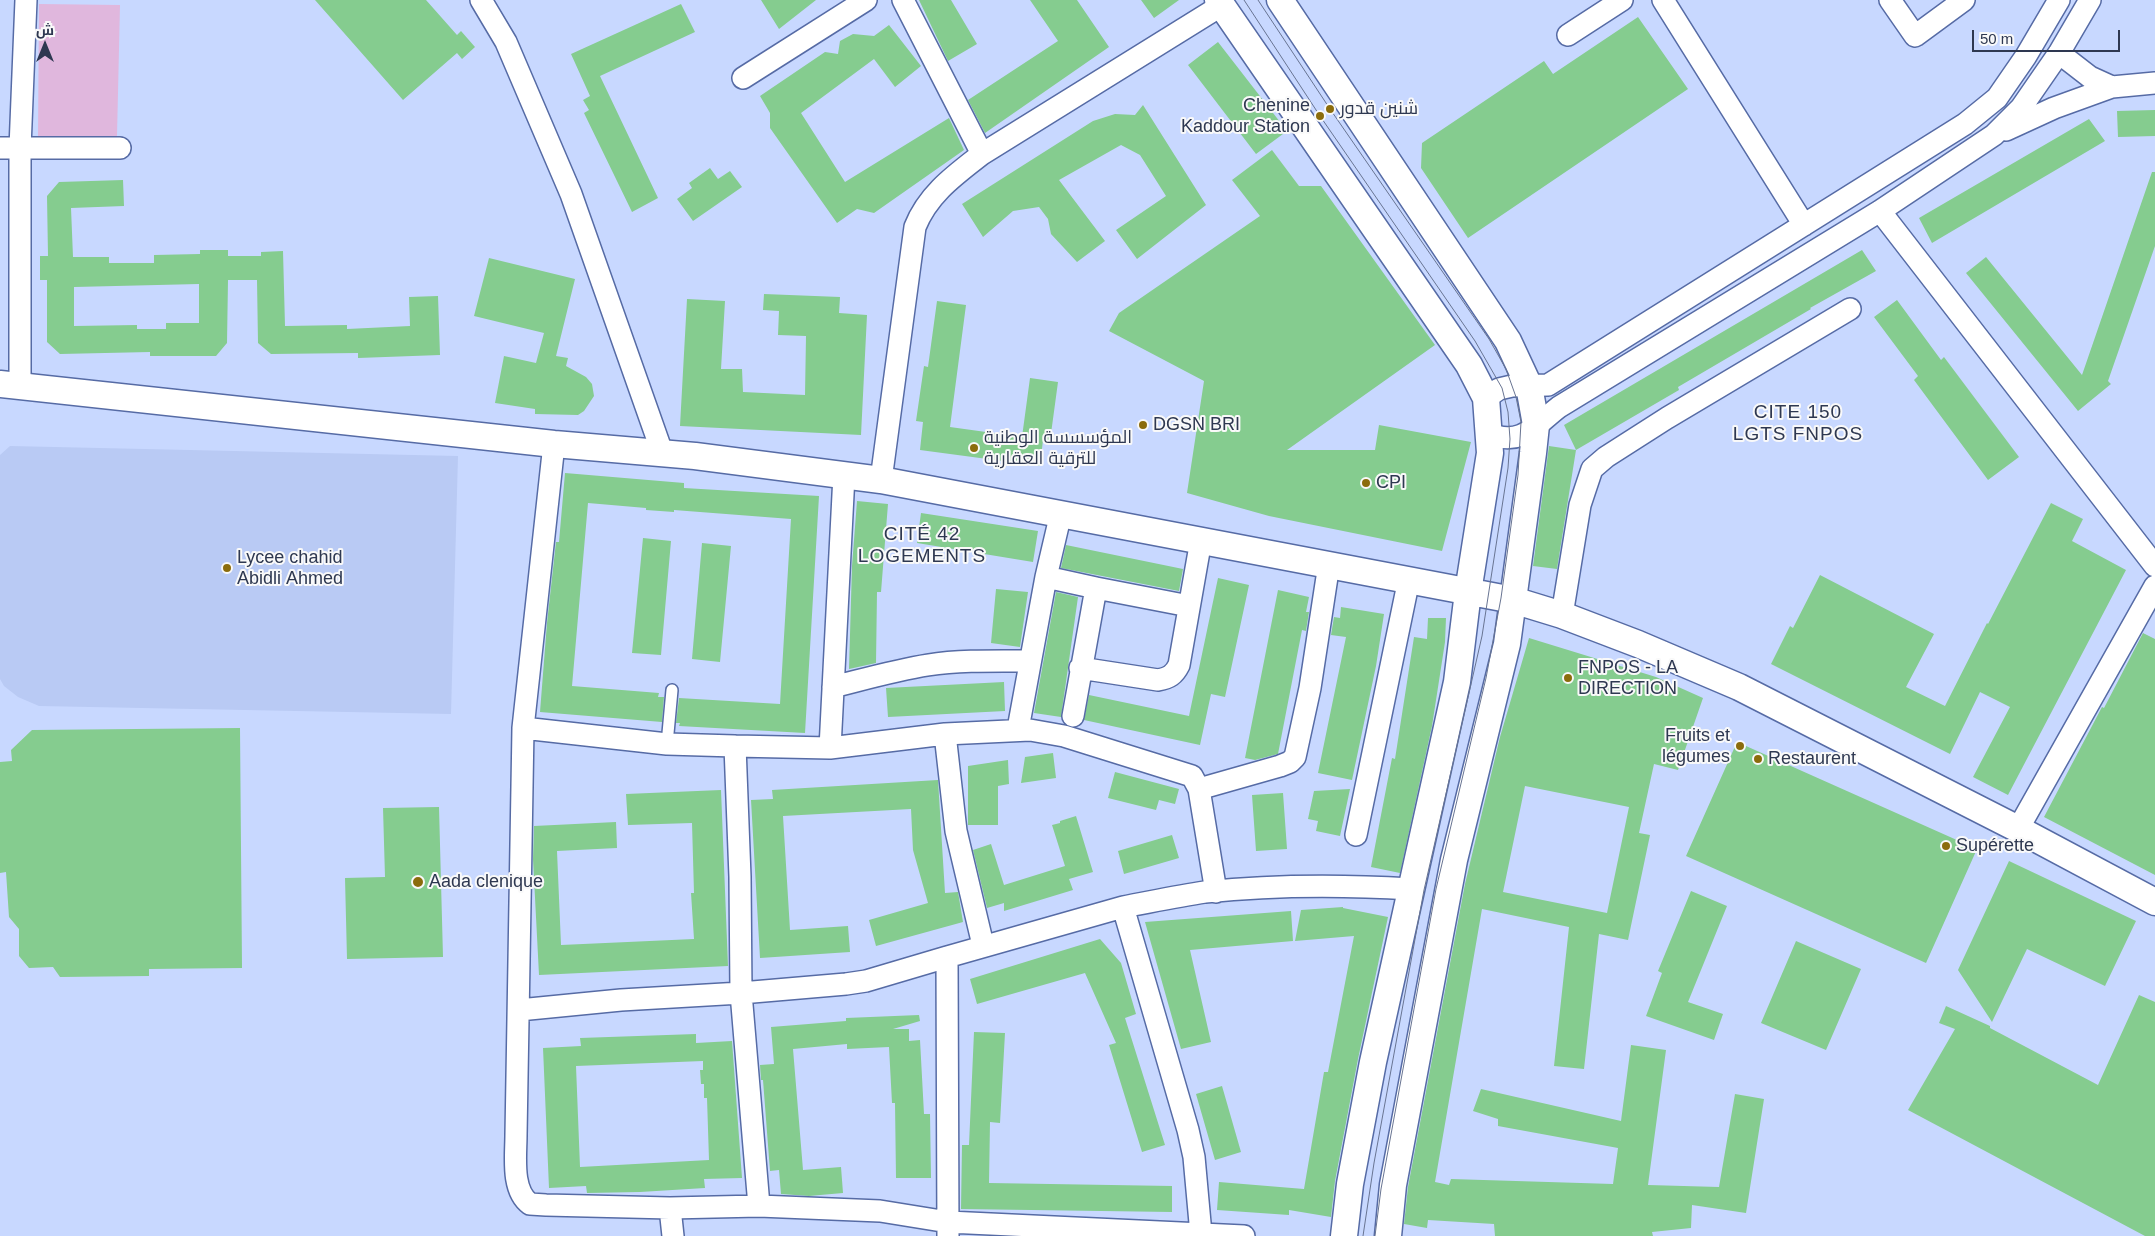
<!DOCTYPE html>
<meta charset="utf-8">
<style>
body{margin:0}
#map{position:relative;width:2155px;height:1236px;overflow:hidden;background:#c8d8ff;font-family:Helvetica,Cairo,sans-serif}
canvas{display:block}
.north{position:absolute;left:20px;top:20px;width:50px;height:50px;-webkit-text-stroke:4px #f9f9f9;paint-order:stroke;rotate:0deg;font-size:14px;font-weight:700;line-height:20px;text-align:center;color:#2e3851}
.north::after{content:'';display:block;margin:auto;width:18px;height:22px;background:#2e3851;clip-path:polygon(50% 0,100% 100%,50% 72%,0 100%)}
.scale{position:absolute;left:1972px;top:30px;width:148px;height:22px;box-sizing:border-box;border:2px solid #2e3851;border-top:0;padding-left:6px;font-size:15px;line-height:18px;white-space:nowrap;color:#2e3851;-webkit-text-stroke:4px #f9f9f9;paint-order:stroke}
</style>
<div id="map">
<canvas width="2155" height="1236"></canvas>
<div class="north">ش</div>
<div class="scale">50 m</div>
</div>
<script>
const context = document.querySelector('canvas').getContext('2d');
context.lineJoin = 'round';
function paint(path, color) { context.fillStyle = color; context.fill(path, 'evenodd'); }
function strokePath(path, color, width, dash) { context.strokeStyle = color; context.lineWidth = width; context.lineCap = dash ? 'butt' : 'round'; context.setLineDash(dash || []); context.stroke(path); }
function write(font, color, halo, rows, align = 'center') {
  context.font = font + ' Helvetica,Cairo,sans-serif'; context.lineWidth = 4; context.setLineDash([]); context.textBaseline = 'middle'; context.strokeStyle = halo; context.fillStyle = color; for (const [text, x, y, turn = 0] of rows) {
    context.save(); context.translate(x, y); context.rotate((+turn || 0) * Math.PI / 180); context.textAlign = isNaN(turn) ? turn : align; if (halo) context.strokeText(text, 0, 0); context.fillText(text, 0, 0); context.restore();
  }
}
const built = new Path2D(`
 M10 446 458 456 451 714 39 706 18 697 4 686 0 679V455Z`);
const green = new Path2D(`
 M39 4 120 5 117 136H38Z`);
const building = new Path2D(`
 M315 0H426L457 35 461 31 475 47 462 59 457 53 403 100Z
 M761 0H816L779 29Z
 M919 0H951L977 44 948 61Z
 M1030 0H1077L1109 47 985 133 968 100 1058 41Z
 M1141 0H1179L1154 18Z
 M681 4 695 32 600 76 658 198 632 212 584 113 589 110 583 100 590 96 571 54Z
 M1638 17 1688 89 1468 238 1421 168 1422 143 1544 61 1553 74Z
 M889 25 921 66 895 87 874 59 801 113 845 182 949 118 964 150 874 213 857 209 837 223 770 128V113L760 96 825 52 838 54 840 41 853 34 874 36Z
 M1218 42 1287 131 1256 154 1188 65Z
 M1143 105 1206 205 1137 259 1116 230 1166 196 1140 155 1121 145 1059 180 1105 241 1077 262 1051 234 1048 219 1039 207 1013 211 983 237 962 204 1093 121 1115 114 1135 115Z
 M2155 110V136L2118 137 2117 111Z
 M2089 119 2105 141 1932 243 1919 218Z
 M1272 150 1299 186H1321L1435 345 1287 450H1375L1379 425 1471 442 1442 551 1269 516 1187 493 1204 381 1109 331 1119 313 1260 216 1232 180Z
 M710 168 718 179 730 171 742 187 693 221 677 199 692 188 689 183Z
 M2152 172H2155V246L2108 381 2111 384 2078 411 1966 273 1986 257 2082 375Z
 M123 180 124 206 71 208 73 257H109V263H154V255L200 254V250H228V256H261V252L283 251 285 326 347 325V329L410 326 409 297 438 296 440 355 358 358V353L271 354 258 343 257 280H228L227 343 216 356H150V352L60 354 47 342V280H40V256H48L47 196 59 182ZM199 284V323H166V329H137V325L74 326V287Z
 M1862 250 1876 271 1810 308 1811 309 1678 387 1679 390 1576 450 1564 425Z
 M489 258 575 279 556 356 568 358 566 366 586 377 592 384 594 396 584 411 578 415 535 414V409L495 403 504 356 536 363 544 333 474 316Z
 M764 294 840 297 839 313 867 315 861 435 680 426 687 299 725 301 721 369H742L743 392 805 395 806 336 778 335 779 311 763 310Z
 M1897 300 1941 360 1944 357 2019 457 1988 480 1914 380 1918 376 1874 317Z
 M937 301 966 305 950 427 1022 437 1030 378 1058 382 1050 441 1043 440 1040 466 920 450 923 422 916 421 924 366 928 367Z
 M1549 446 1576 450 1557 569 1533 566Z
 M565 473 684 483V488L819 496 805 733 679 726 680 723H676L679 698 780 704 791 519 674 510V512L646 510V508L588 503 572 686 659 693 658 697H664L662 722 540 712 547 623 556 542H559Z
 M857 501 888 504 881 592H877L876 663 849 669 852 566Z
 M2051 503 2083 519 2072 541 2126 570 2008 795 1973 777 2010 707 1980 692 1950 754 1771 664 1790 626 1793 628 1820 575 1934 634 1906 687 1945 706 1987 623 1988 624Z
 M921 513 1038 531 1033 562 917 543Z
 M643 538 671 541 661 655 632 653Z
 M702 543 731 546 720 662 692 659Z
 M1066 545 1183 569 1179 591 1061 568Z
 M1218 578 1249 585 1225 697 1211 694 1200 745 1084 720 1089 695 1189 716Z
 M996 589 1028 592 1020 647 991 643Z
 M1278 590 1309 597 1306 612H1309L1306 631 1302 630 1278 754 1255 760 1245 758Z
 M1056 592 1078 597 1061 717 1034 713Z
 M1341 607 1384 614 1376 666 1352 780 1318 773 1346 637 1331 635 1334 617 1340 618Z
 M1428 618H1446L1445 642 1432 726 1400 873 1371 867 1392 758 1395 759 1414 637 1427 639Z
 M2143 633 2155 639V875L2044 817 2102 707 2104 708Z
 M1529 638 1656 677 1703 698 1678 770 1654 764 1639 833 1650 835 1628 940 1599 934 1584 1069 1554 1066 1569 927 1482 909 1435 1182 1449 1185 1451 1179 1613 1184 1618 1148 1498 1126V1119L1473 1111 1481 1089 1621 1121 1631 1045 1666 1050 1648 1185 1719 1187 1735 1094 1764 1099 1746 1213 1692 1205 1691 1228 1652 1232 1653 1236H1495L1494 1224 1428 1220 1427 1228 1404 1224 1408 1187 1465 884 1500 737ZM1525 786 1629 807 1607 913 1503 892Z
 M1004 682 1005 711 888 717 886 688Z
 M240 728 242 968 149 969V976L60 977 53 967 29 968 19 956V929L9 917 6 872 0 873V762L12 761 11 750 32 730Z
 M1737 742 1977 849 1926 963 1686 856Z
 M1053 753 1056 778 1021 783 1025 757Z
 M1008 760 1009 784 998 786V825H968V766Z
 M1115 772 1179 789 1175 804 1159 800 1156 810 1108 798Z
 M938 780 945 893 958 892 963 922 876 946 869 920 928 903 913 850 911 809 783 816 790 930 848 926 850 952 760 958 751 800 773 799 772 790Z
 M1350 789 1340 836 1316 831 1318 821 1308 819 1314 791Z
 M721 790 728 966 539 975 533 859 534 826 616 822 617 848 557 851 561 945 694 939 691 893H694L692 823 628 825 626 794Z
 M1283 793 1287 849 1256 851 1252 795Z
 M439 807 443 957 347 959 345 878 385 877 383 808Z
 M1076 816 1093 872 1069 879 1073 890 1004 911V903L987 908 973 850 991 844 1004 885 1065 866 1052 825 1060 823V821Z
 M1172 835 1179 858 1124 874 1118 851Z
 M2009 861 2136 921 2105 986 2027 949 1992 1022 1958 970Z
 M1691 891 1727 906 1688 1002 1723 1014 1714 1040 1646 1016 1662 973 1658 971Z
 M1343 907V908L1388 917 1358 1059 1335 1181 1331 1217 1289 1210V1215L1217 1210 1219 1182 1304 1189 1324 1072H1328L1354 936 1295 941 1301 910Z
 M1291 911 1293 941 1190 950 1211 1042 1181 1049 1145 922Z
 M1100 939 1121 963 1136 1014 1125 1018 1165 1145 1142 1152 1109 1045 1116 1043 1085 973 977 1004 970 979Z
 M1796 941 1861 969 1826 1050 1761 1023Z
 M2139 995 2155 1002V1236H2145L1908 1110 1955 1029 1939 1023 1946 1006 1990 1026V1028L2098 1085Z
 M919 1015 920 1021 893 1029H909V1041L920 1040 924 1114H930L931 1178H896L895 1103H892L889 1047 847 1049V1044L793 1049 803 1170 841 1167 843 1193 809 1196 781 1194 779 1170 770 1171 763 1080H761L760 1065 774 1064 771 1027 846 1021V1018Z
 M974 1032 1005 1033 1000 1123 990 1122 989 1183 1172 1186V1212L961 1209 962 1145H969Z
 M696 1034V1043L732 1041 742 1178 704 1179 705 1188 640 1192 587 1193 586 1186 549 1188 543 1048 581 1046 580 1038ZM703 1061V1070H700L701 1084H704V1098H707L709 1160 580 1167 576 1066Z
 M1222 1086 1241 1152 1215 1160 1196 1094Z`);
const service = new Path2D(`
 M667 744 672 690`);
const minor = new Path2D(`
 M481 0 506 42 571 194 662 452
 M903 0 982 154
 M1663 0 1804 225
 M1890 0 1915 36 1964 0
 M1568 35 1622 0
 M743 78 866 0
 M2112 87 2155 83
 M2006 130 2054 108 2112 87 2090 77 2059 53
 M0 148H120
 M1880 211 2155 566
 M20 385V148L26 0
 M1486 398 1499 389 1512 386 1548 385 1965 124 1997 98 2026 56 2059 0
 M1488 434C1523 446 1533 427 1559 407L1880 211 1994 135 2021 108 2059 53 2090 0
 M554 444 523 728 667 744 735 746 740 877 741 993 759 1206 880 1211 948 1222 1244 1236
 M881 480 915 227C928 194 955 175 982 154L1222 5
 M1061 513 1046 577 1096 588 1073 716
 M1096 588 1189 606
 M1562 615 1580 505 1592 469 1606 457 1667 418 1850 309
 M1080 668 1158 680C1169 678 1174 675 1179 665L1201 540
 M833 687C865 679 896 670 928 665 961 660 995 661 1029 661
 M523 728 516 1135C516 1156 511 1190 530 1204L546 1205 670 1208 759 1206
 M1018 729 1046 577
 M945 734 956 831 983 945
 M735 746 830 748 945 734 1030 730 1064 736 1192 776 1199 789 1216 892
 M830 748 844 475
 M1199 789 1280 766 1290 762 1295 757 1310 688 1329 564
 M2018 829 2155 586
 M1356 835 1409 579
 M1123 907C1150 902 1178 896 1205 892 1273 885 1342 885 1411 889
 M947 957 1123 907 1188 1130 1194 1157 1201 1234
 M519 1010 621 1000 741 993 846 984 866 981 947 957 948 1236
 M670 1208 673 1236`);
const tertiary = new Path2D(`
 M1218 0 1469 365 1486 398 1490 453 1468 592 1457 682 1373 1062 1350 1184 1344 1236
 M1280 0 1508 341 1529 386 1536 425 1533 453 1507 644 1454 860 1393 1185 1388 1236
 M0 384 554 444 695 456 881 480 1513 600 1562 615 1638 644 1739 687 2018 829 2155 902`);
const tram = new Path2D(`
 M1244 0 1320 116 1475 341 1502 388 1508 412 1510 439 1508 468 1482 636 1424 890 1374 1163 1363 1236
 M1258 0 1330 109 1489 339 1506 369 1516 397 1521 422 1518 475 1501 598 1486 678 1436 889 1381 1189 1375 1236`);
const markers = [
 [1330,109,5,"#8b6c0c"],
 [1320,116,5,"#8b6c0c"],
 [1143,425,5,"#8b6c0c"],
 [974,448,5,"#8b6c0c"],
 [1366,483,5,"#8b6c0c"],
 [227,568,5,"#8b6c0c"],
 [1568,678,5,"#8b6c0c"],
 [1740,746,5,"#8b6c0c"],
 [1758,759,5,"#8b6c0c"],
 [1946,846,5,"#8b6c0c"],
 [418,882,6,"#8b6c0c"]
];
const poiNames = [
 ["Chenine",1310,106,"right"],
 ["Kaddour Station",1310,127,"right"],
 ["شنين قدور",1340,109],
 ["DGSN BRI",1153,425],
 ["المؤسسسة الوطنية",984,438],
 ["للترقية العقارية",984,459],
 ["CPI",1376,483],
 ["Lycee chahid",237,558],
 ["Abidli Ahmed",237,579],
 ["FNPOS - LA",1578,668],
 ["DIRECTION",1578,689],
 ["Fruits et",1730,736,"right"],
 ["légumes",1730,757,"right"],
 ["Restaurent",1768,759],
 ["Supérette",1956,846],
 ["Aada clenique",429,882]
];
const neighbourhoodNames = [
 ["CITE 150",1798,413],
 ["LGTS FNPOS",1798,435],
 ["CITÉ 42",922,535],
 ["LOGEMENTS",922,557]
];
paint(built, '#b9caf4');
paint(green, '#e0b7dd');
paint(building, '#85cc8f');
strokePath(service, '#566ba5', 14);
strokePath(minor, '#566ba5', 24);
strokePath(tertiary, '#566ba5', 29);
strokePath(service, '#fff', 11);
strokePath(minor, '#fff', 21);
strokePath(tertiary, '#fff', 26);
strokePath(tram, '#687492', 1);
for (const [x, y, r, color] of markers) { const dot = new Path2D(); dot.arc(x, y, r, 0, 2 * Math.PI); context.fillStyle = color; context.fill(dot); strokePath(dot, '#f9f9f9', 2); }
write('18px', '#2e3851', '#f9f9f9', poiNames, 'left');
context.letterSpacing = '1px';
write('19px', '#2e3851', '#f9f9f9', neighbourhoodNames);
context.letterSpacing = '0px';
</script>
